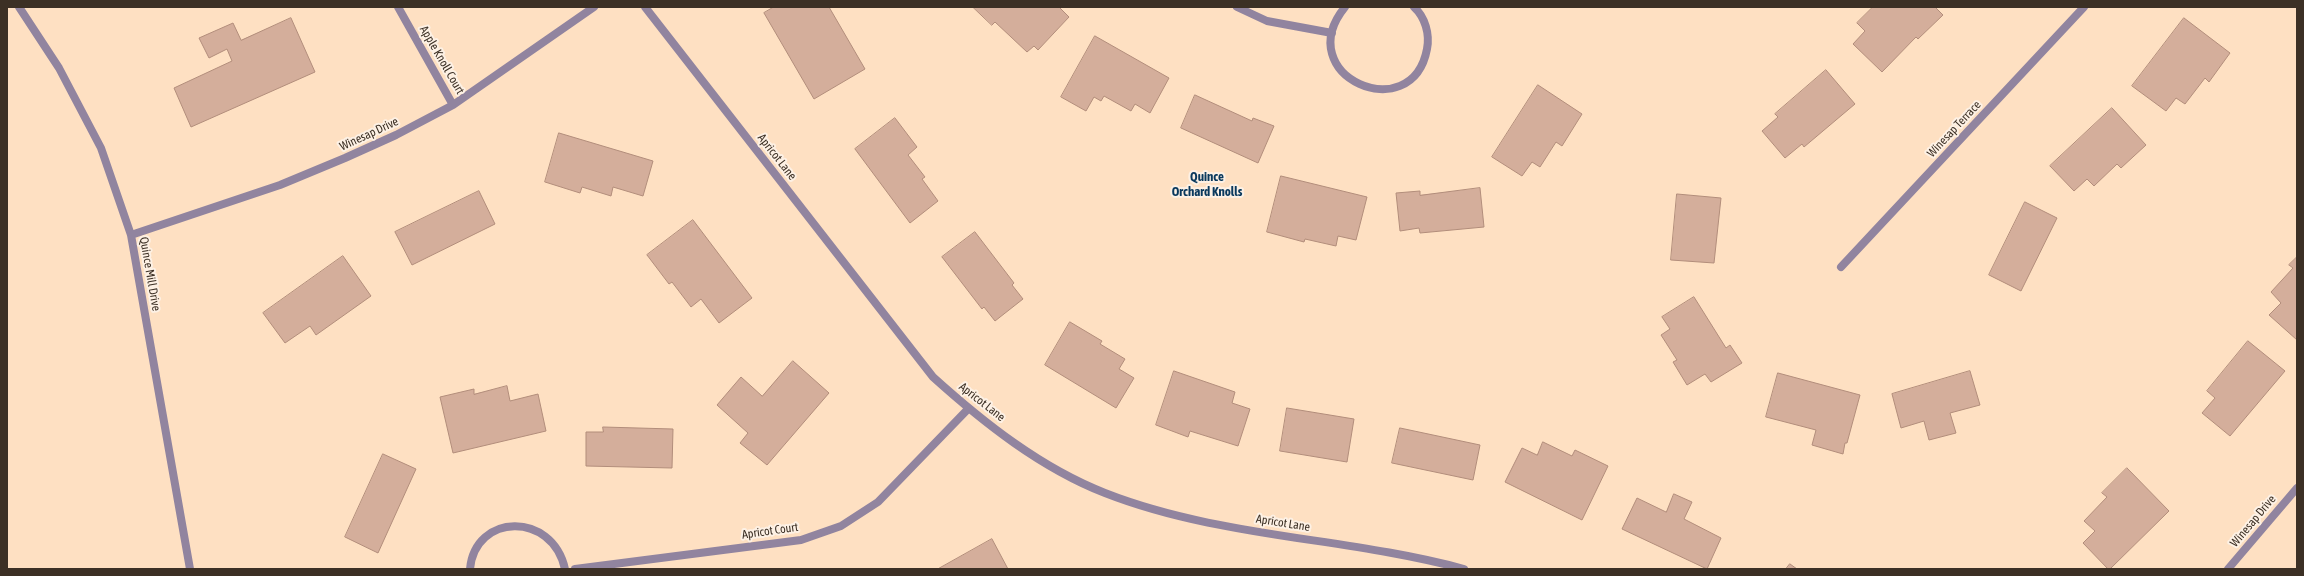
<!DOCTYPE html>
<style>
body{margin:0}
#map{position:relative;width:2304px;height:576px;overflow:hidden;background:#fee0c2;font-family:"Asap Condensed",sans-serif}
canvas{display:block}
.frame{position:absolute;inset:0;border:8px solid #3c3025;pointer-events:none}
</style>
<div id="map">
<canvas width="2304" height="576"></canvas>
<div class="frame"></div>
</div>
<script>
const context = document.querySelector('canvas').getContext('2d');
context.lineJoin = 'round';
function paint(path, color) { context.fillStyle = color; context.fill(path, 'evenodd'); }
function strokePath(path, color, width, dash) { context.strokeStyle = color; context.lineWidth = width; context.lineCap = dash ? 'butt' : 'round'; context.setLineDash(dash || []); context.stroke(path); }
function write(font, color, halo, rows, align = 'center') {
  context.font = font + ' "Asap Condensed",sans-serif'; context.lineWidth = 4; context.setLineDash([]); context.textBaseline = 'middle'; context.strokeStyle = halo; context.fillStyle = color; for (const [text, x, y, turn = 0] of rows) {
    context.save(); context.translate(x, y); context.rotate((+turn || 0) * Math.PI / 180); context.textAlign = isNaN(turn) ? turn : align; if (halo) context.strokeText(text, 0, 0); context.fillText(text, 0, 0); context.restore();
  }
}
const building = new Path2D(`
 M774 7H829L865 69 814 99 764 13Z
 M973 7H1059L1069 17 1038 50 1034 46 1027 52 995 22 992 25Z
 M1873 7H1935L1943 15 1918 39 1916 37 1882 72 1853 44 1865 31 1857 23Z
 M291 18 315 72 191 127 174 88 232 61 227 49 209 58 199 38 233 23 241 40Z
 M2184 18 2230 53 2209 82 2205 78 2185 104 2176 98 2166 111 2132 86Z
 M1095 36 1169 78 1150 113 1135 104 1131 111 1104 96 1101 101 1094 97 1086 111 1061 97Z
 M1826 70 1855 104 1804 147 1802 144 1785 158 1762 131 1778 117 1775 114Z
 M1538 85 1582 114 1562 146 1556 142 1540 167 1532 162 1522 176 1492 157Z
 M1195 95 1252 121 1253 118 1274 126 1258 163 1181 128Z
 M2112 108 2146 145 2121 168 2117 164 2094 186 2087 179 2074 191 2050 166Z
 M895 118 917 147 908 155 925 177 922 179 938 201 910 223 855 149Z
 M559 133 653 161 643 196 613 187 611 196 582 187 580 193 545 182Z
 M1281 176 1367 197 1356 240 1338 236 1336 246 1305 239 1304 242 1267 232Z
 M1480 188 1484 227 1420 233 1419 228 1400 231 1396 193 1420 191V195Z
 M479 191 495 224 412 265 395 232Z
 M1677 194 1721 198 1714 263 1671 260Z
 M2025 202 2057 218 2021 291 1989 275Z
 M693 220 752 298 719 323 701 299 691 307 672 282 669 284 647 255Z
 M975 232 1014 283 1012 285 1023 299 995 321 984 307 982 309 942 257Z
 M343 256 371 296 316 335 310 326 285 343 263 313Z
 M2297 257V340L2269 315 2281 303 2271 292 2293 268 2289 265Z
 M1694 297 1726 348 1730 345 1742 363 1711 382 1705 374 1687 385 1673 362 1677 360 1661 335 1670 329 1662 317Z
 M1070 322 1102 341 1100 344 1125 359 1119 369 1134 378 1116 408 1045 365Z
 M2248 341 2285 371 2230 436 2202 413 2215 398 2207 391Z
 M793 361 829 393 767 465 740 443 748 433 717 405 741 377 762 396Z
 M1174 371 1235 392 1232 403 1250 409 1238 446 1190 431 1188 437 1156 425Z
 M1970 371 1980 405 1950 413 1956 433 1929 440 1924 421 1901 428 1892 394Z
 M1778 373 1860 395 1847 443H1845L1843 454 1812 445 1816 430 1766 417Z
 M507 386 510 401 538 394 546 431 453 453 440 397 474 389V394Z
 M1287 408 1354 419 1347 462 1280 451Z
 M603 427 673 429 672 468 586 466V432H603Z
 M1400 428 1480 445 1473 480 1392 463Z
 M1543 442 1572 456 1575 450 1608 466 1582 520 1505 482 1522 448 1537 455Z
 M383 454 416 469 378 553 345 537Z
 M2127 468 2169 511 2110 569H2108L2083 543 2095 531 2084 521 2107 497 2102 493Z
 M1674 494 1692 502 1684 519 1721 538 1707 569 1622 529 1637 498 1666 512Z
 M992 539 1008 569H938Z
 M1790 564 1797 569H1786Z`);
const minor = new Path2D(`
 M19 7 59 68 101 148 131 235 190 569
 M398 7 453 105
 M645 7 933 377C984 423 1041 468 1105 493 1220 538 1346 537 1464 569
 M1237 7 1267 21 1332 33
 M1345 7C1289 76 1412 129 1427 49 1430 34 1425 17 1414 7
 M131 235 280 185 345 158 396 135 453 105 594 7
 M1841 267 2084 7
 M470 569C475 513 552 511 565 569
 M575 569 801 540 841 526 878 502 968 409
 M2228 569 2297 488`);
const streetNames = [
 ["Apple Knoll Court",442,60,60],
 ["Winesap Terrace",1954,129,-47],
 ["Winesap Drive",369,134,-25],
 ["Apricot Lane",777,157,52],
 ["Quince Mill Drive",150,274,80],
 ["Apricot Lane",982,402,38],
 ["Winesap Drive",2253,521,-50],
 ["Apricot Lane",1283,523,9],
 ["Apricot Court",770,531,-8]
];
const neighbourhoodNames = [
 ["Quince",1207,177],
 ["Orchard Knolls",1207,192]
];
paint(building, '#d4ae9b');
strokePath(building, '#b28d7b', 1);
strokePath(minor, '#91849f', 8);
write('12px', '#3c3025', '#fdf1e5', streetNames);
write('bold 13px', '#0a395d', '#fdf1e5', neighbourhoodNames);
</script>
